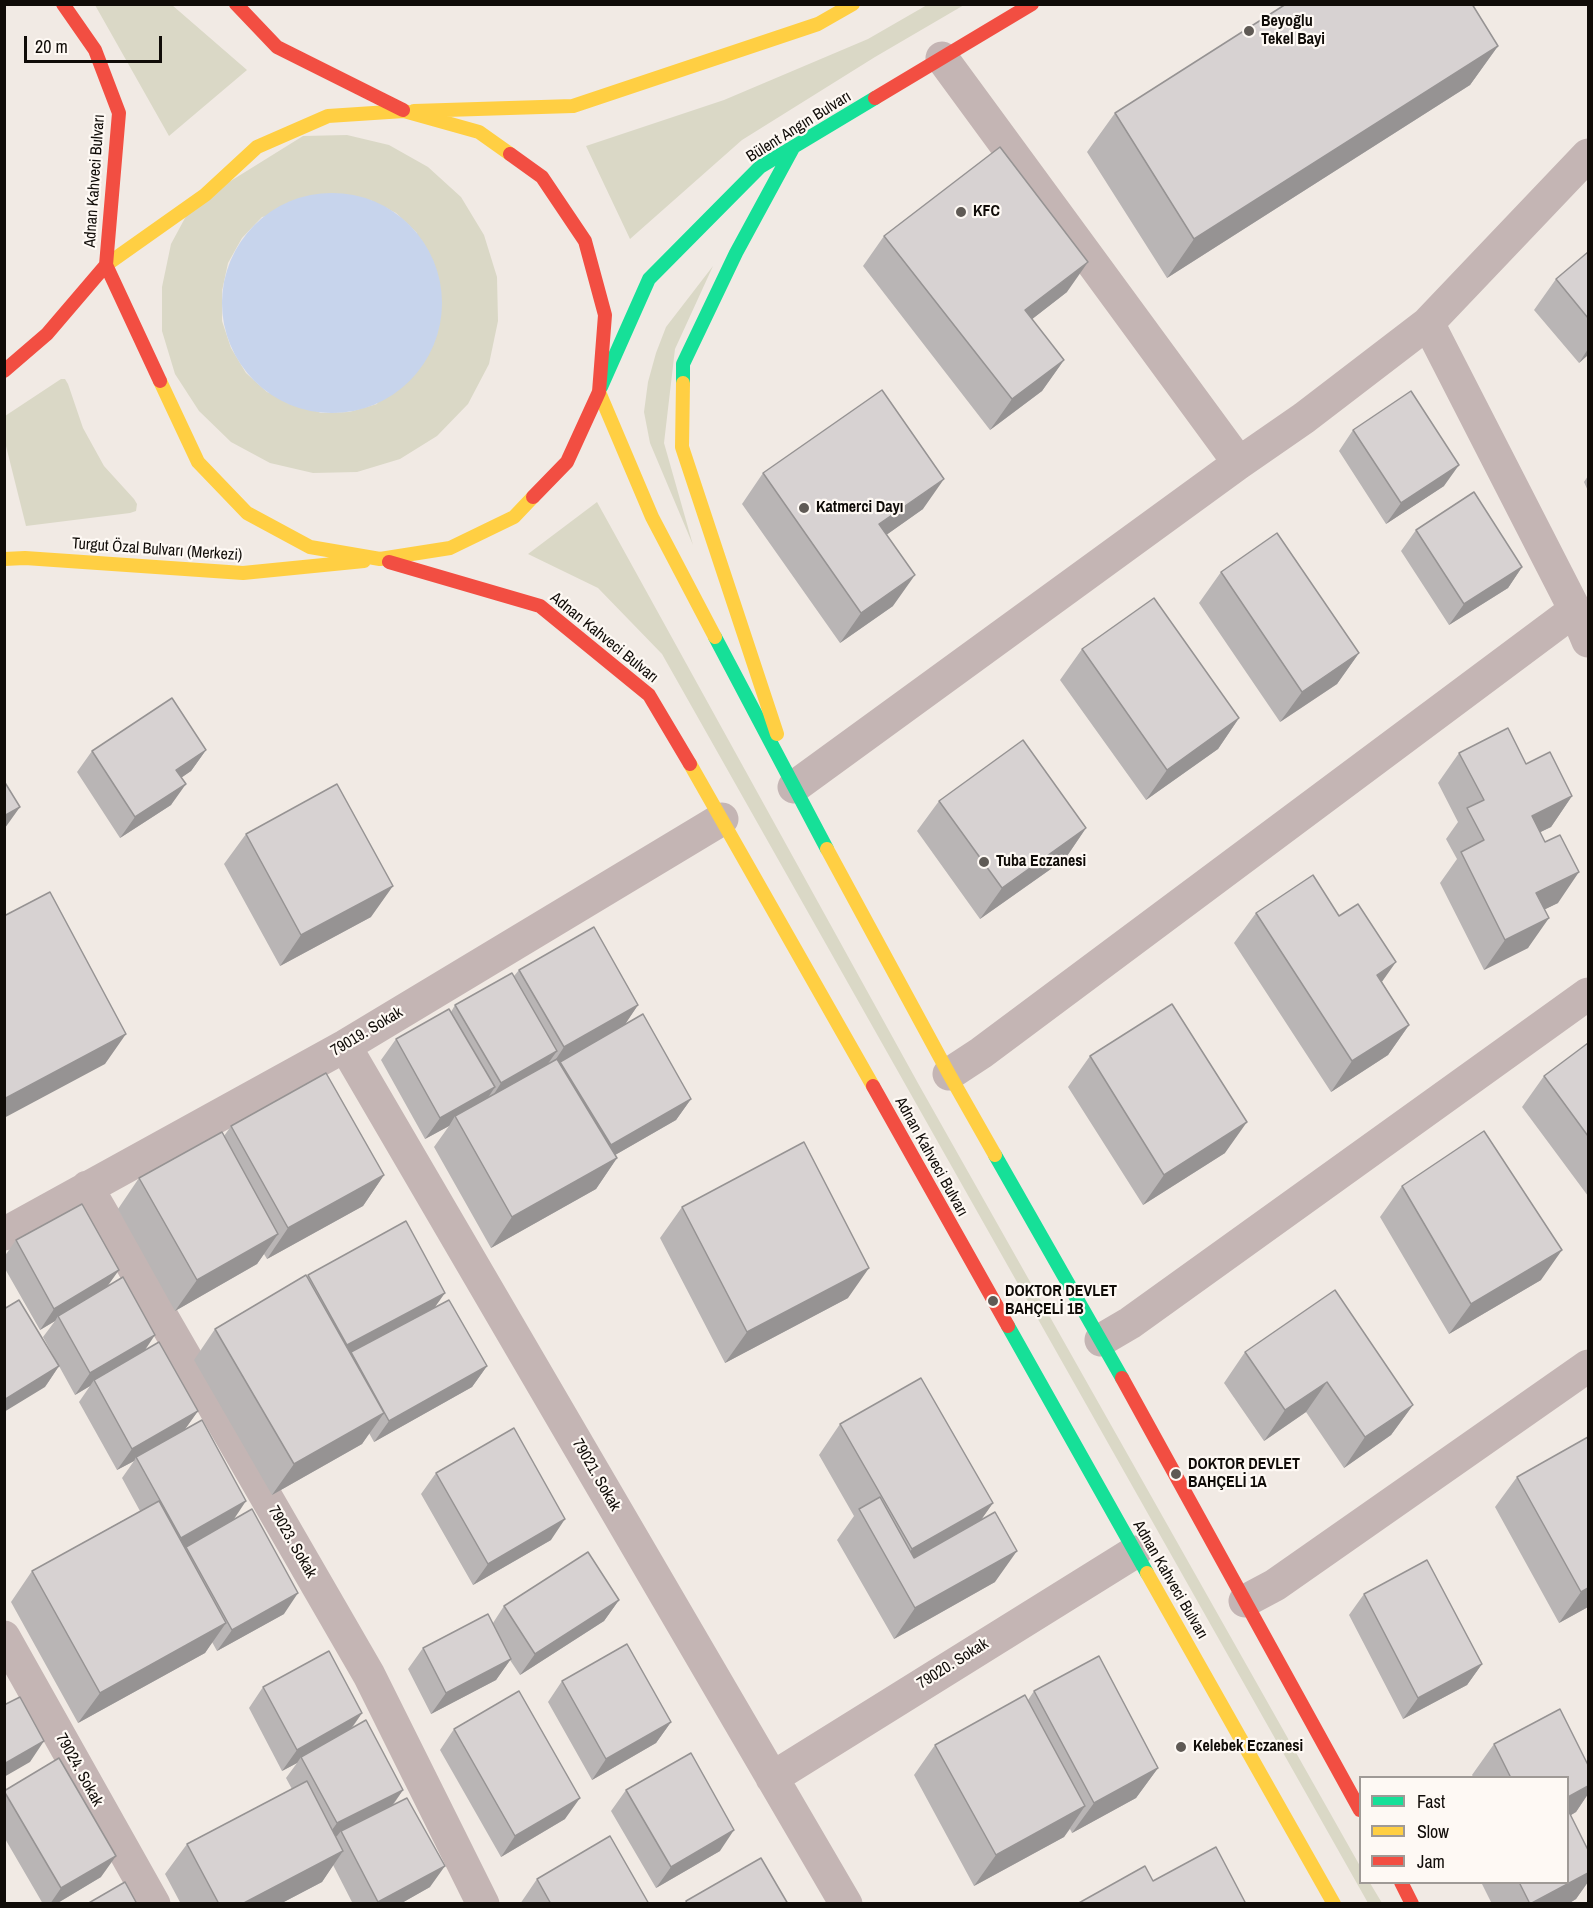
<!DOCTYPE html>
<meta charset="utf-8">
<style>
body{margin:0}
#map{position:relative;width:1593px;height:1908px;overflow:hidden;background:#f1eae4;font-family:"Archivo Narrow",sans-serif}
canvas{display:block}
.frame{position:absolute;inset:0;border:6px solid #100c08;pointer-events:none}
.legend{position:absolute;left:1359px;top:1776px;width:210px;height:108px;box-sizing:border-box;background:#fef9f4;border:2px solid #9f9a96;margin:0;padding:8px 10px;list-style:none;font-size:18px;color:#100c08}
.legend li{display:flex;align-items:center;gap:12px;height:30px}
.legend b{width:30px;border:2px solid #9f9a96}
.scale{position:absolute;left:24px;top:36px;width:138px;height:27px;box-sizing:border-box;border:3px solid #100c08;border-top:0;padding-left:8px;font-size:18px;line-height:21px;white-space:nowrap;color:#100c08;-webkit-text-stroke:4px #fef9f4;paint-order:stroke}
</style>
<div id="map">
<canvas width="1593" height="1908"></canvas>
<div class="frame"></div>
<ul class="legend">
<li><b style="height:8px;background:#16e098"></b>Fast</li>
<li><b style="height:8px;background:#ffcf43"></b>Slow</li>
<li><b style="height:8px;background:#f24e42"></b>Jam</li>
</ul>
<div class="scale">20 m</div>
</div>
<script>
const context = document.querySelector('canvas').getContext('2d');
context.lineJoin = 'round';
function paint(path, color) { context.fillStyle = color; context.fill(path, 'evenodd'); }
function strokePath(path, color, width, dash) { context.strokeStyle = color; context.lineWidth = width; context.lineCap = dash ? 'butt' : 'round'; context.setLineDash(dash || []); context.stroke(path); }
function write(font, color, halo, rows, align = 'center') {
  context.font = font + ' "Archivo Narrow",sans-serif'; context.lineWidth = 4.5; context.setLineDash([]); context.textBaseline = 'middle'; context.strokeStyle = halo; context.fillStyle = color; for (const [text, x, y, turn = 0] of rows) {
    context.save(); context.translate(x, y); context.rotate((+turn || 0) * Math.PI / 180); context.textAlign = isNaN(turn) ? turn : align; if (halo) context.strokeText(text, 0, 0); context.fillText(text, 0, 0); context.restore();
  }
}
const green = new Path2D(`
 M95 5H172L247 70 169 136Z
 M927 5H964L875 57 742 140 630 239 586 146 724 100 868 39Z
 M347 135 389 145 428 167 461 197 484 235 497 277 498 321 489 364 468 404 437 436 400 459 357 472 313 473 270 463 231 442 199 411 175 374 162 331V287L171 244 192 205 303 136ZM370 200 396 213 417 233 377 404 349 412 321 413 267 392 246 373 231 348 222 321V291L228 263 242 238 262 217Z
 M713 266 675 349 664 443 693 545 650 443 644 412 648 382 656 353 666 327Z
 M61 379H65L68 384 83 428 104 466 134 499 137 504 136 511 130 513 26 526 5 442V416Z
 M597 502 919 1085 1360 1866V1882L1370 1883 1382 1903H1368L662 654 598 588 528 554Z`);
const water = new Path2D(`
 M222 303a110 110 0 1 1 220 0a110 110 0 1 1-220 0Z`);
const street = new Path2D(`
 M942 58 1239 463
 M1428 323 1575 610 1588 641
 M794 787 1239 463 1304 418 1428 323 1588 155
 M345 1046 846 1904
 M949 1074 981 1053 1575 610
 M87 1187 369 1675 483 1904
 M4 1234 345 1046 722 819
 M1101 1340 1130 1323 1588 994
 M1245 1601 1275 1585 1588 1366
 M4 1637 154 1904
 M772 1778 1135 1552`);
const fast = new Path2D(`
 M683 383V364L736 253 793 148
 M601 387 649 279 760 167 875 98
 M715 637 827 849
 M995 1155 1122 1378
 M1008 1326 1147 1573`);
const slow = new Path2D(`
 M414 111 573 106 818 24 853 4
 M106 265 205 195 257 147 328 116 404 111 479 132 510 154
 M160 381 198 462 247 513 310 547 380 559 450 548 514 517 533 497
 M683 383 682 447 777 734
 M599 392 652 517 715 637
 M4 559 25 558 243 573 364 561
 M690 764 873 1086
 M827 849 949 1074 995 1155
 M1147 1573 1334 1904`);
const jam = new Path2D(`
 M63 4 95 50 119 113 106 265 160 381
 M236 4 277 47 403 110
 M875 98 1032 4
 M510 154 542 177 585 241 605 315 599 392 567 462 533 497
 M4 371 47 334 106 265
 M389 562 540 606 649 695 690 764
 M873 1086 1008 1326
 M1122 1378 1360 1810
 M1401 1882 1412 1904`);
const wall = new Path2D(`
 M1498 46 1470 85 1167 278 1087 152 1115 113Z
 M884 236 1067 292 1032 319 1064 360 1042 391 990 430 863 266Z
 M1588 252V355L1579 363 1534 310 1556 279Z
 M1353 430 1444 486 1386 524 1339 451Z
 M763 473 923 509 886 535 893 606 840 643 742 504Z
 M1588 476V491L1584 482Z
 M1416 530 1522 567 1508 588 1449 625 1401 551Z
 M1221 572 1359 653 1337 684 1280 722 1199 603Z
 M1082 649 1239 718 1218 749 1146 800 1060 680Z
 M206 750 191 771 182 777 171 805 120 838 77 772 92 751Z
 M1459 753 1526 764 1572 796 1551 827 1540 832 1558 903 1545 909 1528 948 1484 970 1440 883 1457 859 1446 839 1458 822 1438 783Z
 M939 801 1086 828 1065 859 980 919 917 831Z
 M246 834 371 917 280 966 224 864Z
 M1256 913 1382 982 1409 1025 1388 1055 1331 1092 1234 943Z
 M519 970 638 1005 624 1025 691 1099 676 1120 615 1155 617 1158 596 1189 491 1248 434 1147 449 1126 425 1139 381 1060 396 1039 451 1012 455 1005 514 976Z
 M1588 1043V1196L1522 1107 1544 1076Z
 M1090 1056 1225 1153 1143 1205 1068 1087Z
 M231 1126 384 1175 363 1206 267 1259 264 1254 257 1264 175 1311 118 1209 139 1178 224 1136Z
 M1402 1186 1541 1280 1449 1334 1380 1217Z
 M682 1207 848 1298 725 1363 660 1238Z
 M16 1240 107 1287 144 1351 198 1411 185 1429 232 1521 284 1614 217 1651 212 1642 205 1653 78 1723 11 1602 32 1571 140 1511 122 1478 134 1461 117 1470 79 1402 90 1386 75 1395 59 1366 45 1387 58 1364 43 1337 55 1321 40 1330 4 1267V1257Z
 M308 1275 434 1308 487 1366 472 1387 374 1442 369 1433 362 1444 272 1495 194 1360 215 1329 307 1277Z
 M1245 1352 1413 1405 1391 1435 1344 1468 1306 1412 1264 1441 1224 1383Z
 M840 1424 993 1503 980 1521 995 1582 894 1639 837 1540 854 1516 819 1455Z
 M1588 1437V1607L1559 1623 1495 1507 1517 1477Z
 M436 1473 551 1540 473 1585 421 1494Z
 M1364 1594 1482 1664 1467 1685 1403 1719 1349 1615Z
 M619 1600 604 1621 520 1675 510 1660 496 1680 431 1714 408 1669 423 1648 493 1623 504 1606Z
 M562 1681 671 1722 656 1743 592 1780 548 1702Z
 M263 1687 362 1713 352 1728 403 1790 393 1805 430 1887 400 1904H353L333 1865 322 1882 280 1904H181L165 1874 187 1844 292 1789 286 1778 297 1763 282 1771 249 1708Z
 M1034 1691 1158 1768 1136 1798 1072 1833 1070 1829 1064 1837 974 1886 914 1775 935 1745 1028 1700Z
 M454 1729 565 1819 501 1857 440 1750Z
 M1494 1744 1588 1765V1794L1576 1812 1570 1815 1588 1850V1882L1576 1899 1568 1904H1492L1481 1882H1568V1778H1474L1472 1775Z
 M4 1790 101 1877 56 1904H43L4 1837Z
 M626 1790 720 1851 656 1888 611 1811Z
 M537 1879 649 1904H520Z`);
const shadedWall = new Path2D(`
 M1498 46 1470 85 1167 278 1194 239Z
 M1088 262 1067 292 1004 341 1025 310Z
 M1588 349V355L1579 363Z
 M1064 360 1042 391 990 430 1012 399Z
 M1459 465 1444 486 1386 524 1401 503Z
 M944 479 923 509 858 555 879 524Z
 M1522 567 1508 588 1449 625 1464 604Z
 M915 575 893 606 840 643 861 613Z
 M1359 653 1337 684 1280 722 1302 692Z
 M1239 718 1218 749 1146 800 1167 770Z
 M206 750 191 771 162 791 176 770Z
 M186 784 171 805 120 838 135 817Z
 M1572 796 1551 827 1510 847 1532 816Z
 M20 807 5 828H4V816Z
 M1086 828 1065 859 980 919 1002 888Z
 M1579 872 1558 903 1515 924 1536 893Z
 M393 886 371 917 280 966 301 935Z
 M1549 918 1528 948 1484 970 1505 940Z
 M1396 962 1374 993 1377 975Z
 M638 1005 624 1026 550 1068 564 1047Z
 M1409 1025 1388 1055 1331 1092 1352 1061Z
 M126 1034 105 1064 4 1118V1099Z
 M557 1051 542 1072 487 1105 501 1083Z
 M495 1087 481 1108 455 1116 449 1126 425 1139 440 1118Z
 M691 1099 676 1120 596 1166 611 1145Z
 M1247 1122 1225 1153 1143 1205 1164 1175Z
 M617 1158 596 1189 491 1248 512 1217Z
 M384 1175 363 1206 267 1259 288 1228Z
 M278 1234 257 1264 175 1311 197 1280Z
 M1562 1250 1541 1280 1449 1334 1471 1304Z
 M869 1268 848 1298 725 1363 747 1332Z
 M119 1270 104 1291 58 1316 55 1321 40 1330 54 1309Z
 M445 1293 430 1314 351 1352 347 1358 332 1366 347 1345Z
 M155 1335 141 1356 94 1380 90 1386 75 1395 90 1373Z
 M59 1366 45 1387 4 1412V1400Z
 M487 1366 472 1387 374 1442 389 1421Z
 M1327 1382 1306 1412 1264 1441 1285 1410Z
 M1413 1405 1391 1435 1344 1468 1365 1437Z
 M198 1411 183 1432 136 1457 134 1461 117 1470 132 1449Z
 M384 1413 362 1444 272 1495 294 1464Z
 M246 1501 232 1522 166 1559 181 1538Z
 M993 1503 971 1534 895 1573 912 1549Z
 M565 1519 551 1540 473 1585 488 1564Z
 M1017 1551 995 1582 894 1639 915 1608Z
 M1588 1588V1607L1559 1623 1581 1592Z
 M298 1593 284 1614 217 1651 232 1630Z
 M619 1600 604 1621 520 1675 535 1654Z
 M226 1623 205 1653 78 1723 100 1693Z
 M511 1659 496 1680 431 1714 446 1693Z
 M1482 1664 1467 1685 1403 1719 1418 1698Z
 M362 1713 347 1734 301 1757 297 1763 282 1771 297 1750Z
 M671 1722 656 1743 592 1780 606 1759Z
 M44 1741 30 1762 4 1777V1764Z
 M1158 1768 1136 1798 1072 1833 1094 1803Z
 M1588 1786V1794L1576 1812 1568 1817V1797Z
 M403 1790 388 1811 341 1831 337 1836 322 1844 337 1823Z
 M580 1798 565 1819 501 1857 515 1836Z
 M1085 1806 1064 1837 974 1886 996 1855Z
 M734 1830 720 1851 656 1888 671 1867Z
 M343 1851 322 1882 280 1904H242Z
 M116 1856 101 1877 56 1904H50L61 1888Z
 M445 1866 430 1887 400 1904H377L378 1902Z
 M1588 1873V1882L1576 1899 1568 1904H1531Z`);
const building = new Path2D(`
 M1286 4H1472L1498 46 1194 239 1115 113Z
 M1000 147 1088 262 1025 310 1064 360 1012 399 884 236Z
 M1588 252V318L1556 279Z
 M882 390 944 479 879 524 915 575 861 613 763 473Z
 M1411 391 1459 465 1401 503 1353 430Z
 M1474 492 1522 567 1464 604 1416 530Z
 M1277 533 1359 653 1302 692 1221 572Z
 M1154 598 1239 718 1167 770 1082 649Z
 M172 698 206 750 176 770 186 784 135 817 92 751Z
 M1508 728 1526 764 1550 752 1572 796 1532 816 1545 842 1560 835 1579 872 1536 893 1549 918 1505 940 1461 852 1484 840 1467 808 1484 800 1459 753Z
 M1023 740 1086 828 1002 888 939 801Z
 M4 781 20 807 4 816Z
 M337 784 393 886 301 935 246 834Z
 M1313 875 1339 916 1358 904 1396 962 1377 975 1409 1025 1352 1061 1256 913Z
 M50 892 126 1034 4 1099V916Z
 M594 927 638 1005 564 1047 519 970Z
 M512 973 557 1051 501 1083 455 1005Z
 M1172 1004 1247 1122 1164 1175 1090 1056Z
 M449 1009 495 1087 440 1118 396 1039Z
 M643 1014 691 1099 611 1145 560 1062Z
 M1588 1043V1136L1544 1076Z
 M557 1059 617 1158 512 1217 455 1116Z
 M326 1073 384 1175 288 1228 231 1126Z
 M1484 1131 1562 1250 1471 1304 1402 1186Z
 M222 1132 278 1234 197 1280 139 1178Z
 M804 1142 869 1268 747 1332 682 1207Z
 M82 1204 119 1270 54 1309 16 1240Z
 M406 1221 445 1293 347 1345 308 1275Z
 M306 1275 384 1413 294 1464 215 1329Z
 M123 1277 155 1335 90 1373 58 1316Z
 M1335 1290 1413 1405 1365 1437 1327 1382 1285 1410 1245 1352Z
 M19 1300 59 1366 4 1400V1309Z
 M449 1300 487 1366 389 1421 351 1352Z
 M159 1342 198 1411 132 1449 94 1380Z
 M921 1378 993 1503 912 1549 840 1424Z
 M202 1420 246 1501 181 1538 136 1457Z
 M514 1428 565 1519 488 1564 436 1473Z
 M1588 1437V1588L1581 1592 1517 1477Z
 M880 1497 914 1558 995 1512 1017 1551 915 1608 859 1509Z
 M159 1501 226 1623 100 1693 32 1571Z
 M252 1509 298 1593 232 1630 186 1547Z
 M588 1552 619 1600 535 1654 504 1606Z
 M1427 1560 1482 1664 1418 1698 1364 1594Z
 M488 1614 511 1659 446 1693 423 1648Z
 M627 1644 671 1722 606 1759 562 1681Z
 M329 1651 362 1713 297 1750 263 1687Z
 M1099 1656 1158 1768 1094 1803 1034 1691Z
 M519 1691 580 1798 515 1836 454 1729Z
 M1025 1695 1085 1806 996 1855 935 1745Z
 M20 1697 44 1741 4 1764V1705Z
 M1560 1709 1588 1765V1786L1568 1797V1778H1511L1494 1744Z
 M366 1720 403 1790 337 1823 301 1757Z
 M691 1753 734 1830 671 1867 626 1790Z
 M59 1758 116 1856 61 1888 4 1791Z
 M307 1781 343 1851 242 1904H219L187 1844Z
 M407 1798 445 1866 378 1902 341 1831Z
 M1568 1810 1588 1850V1873L1530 1904 1519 1882H1568Z
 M610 1836 649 1904H551L537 1879Z
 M1216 1847 1246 1904H1077L1145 1866 1153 1881Z
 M761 1858 788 1904H687L686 1901Z
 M125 1882 137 1904H87Z`);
const markers = [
 [1249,31,6,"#5f5a55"],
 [961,212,6,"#5f5a55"],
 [804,508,6,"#5f5a55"],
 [984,862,6,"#5f5a55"],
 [993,1301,6,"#5f5a55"],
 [1176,1474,6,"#5f5a55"],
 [1181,1747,6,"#5f5a55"]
];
const poiNames = [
 ["Beyoğlu",1261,22],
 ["Tekel Bayi",1261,40],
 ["KFC",973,212],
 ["Katmerci Dayı",816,508],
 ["Tuba Eczanesi",996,862],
 ["DOKTOR DEVLET",1005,1292],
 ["BAHÇELİ 1B",1005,1310],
 ["DOKTOR DEVLET",1188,1465],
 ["BAHÇELİ 1A",1188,1483],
 ["Kelebek Eczanesi",1193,1747]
];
const streetNames = [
 ["Bülent Angın Bulvarı",799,127,-32],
 ["Adnan Kahveci Bulvarı",95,181,-86],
 ["Turgut Özal Bulvarı (Merkezi)",157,550,4],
 ["Adnan Kahveci Bulvarı",604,638,39],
 ["79019. Sokak",367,1032,-31],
 ["Adnan Kahveci Bulvarı",931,1157,61],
 ["79021. Sokak",596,1475,60],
 ["79023. Sokak",292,1542,60],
 ["Adnan Kahveci Bulvarı",1170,1580,60],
 ["79020. Sokak",953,1664,-32],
 ["79024. Sokak",79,1770,61]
];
paint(green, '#dad8c6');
paint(water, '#c7d4ec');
strokePath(street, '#c4b5b4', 33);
strokePath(fast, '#16e098', 14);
strokePath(slow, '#ffcf43', 14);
strokePath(jam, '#f24e42', 14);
paint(wall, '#b9b5b5');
paint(shadedWall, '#969393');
paint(building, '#d7d2d2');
strokePath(building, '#969393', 1.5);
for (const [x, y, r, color] of markers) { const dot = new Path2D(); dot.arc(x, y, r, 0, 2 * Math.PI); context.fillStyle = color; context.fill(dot); strokePath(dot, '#fef9f4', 2); }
write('bold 16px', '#100c08', '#fef9f4', poiNames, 'left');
write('16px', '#100c08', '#fef9f4', streetNames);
</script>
